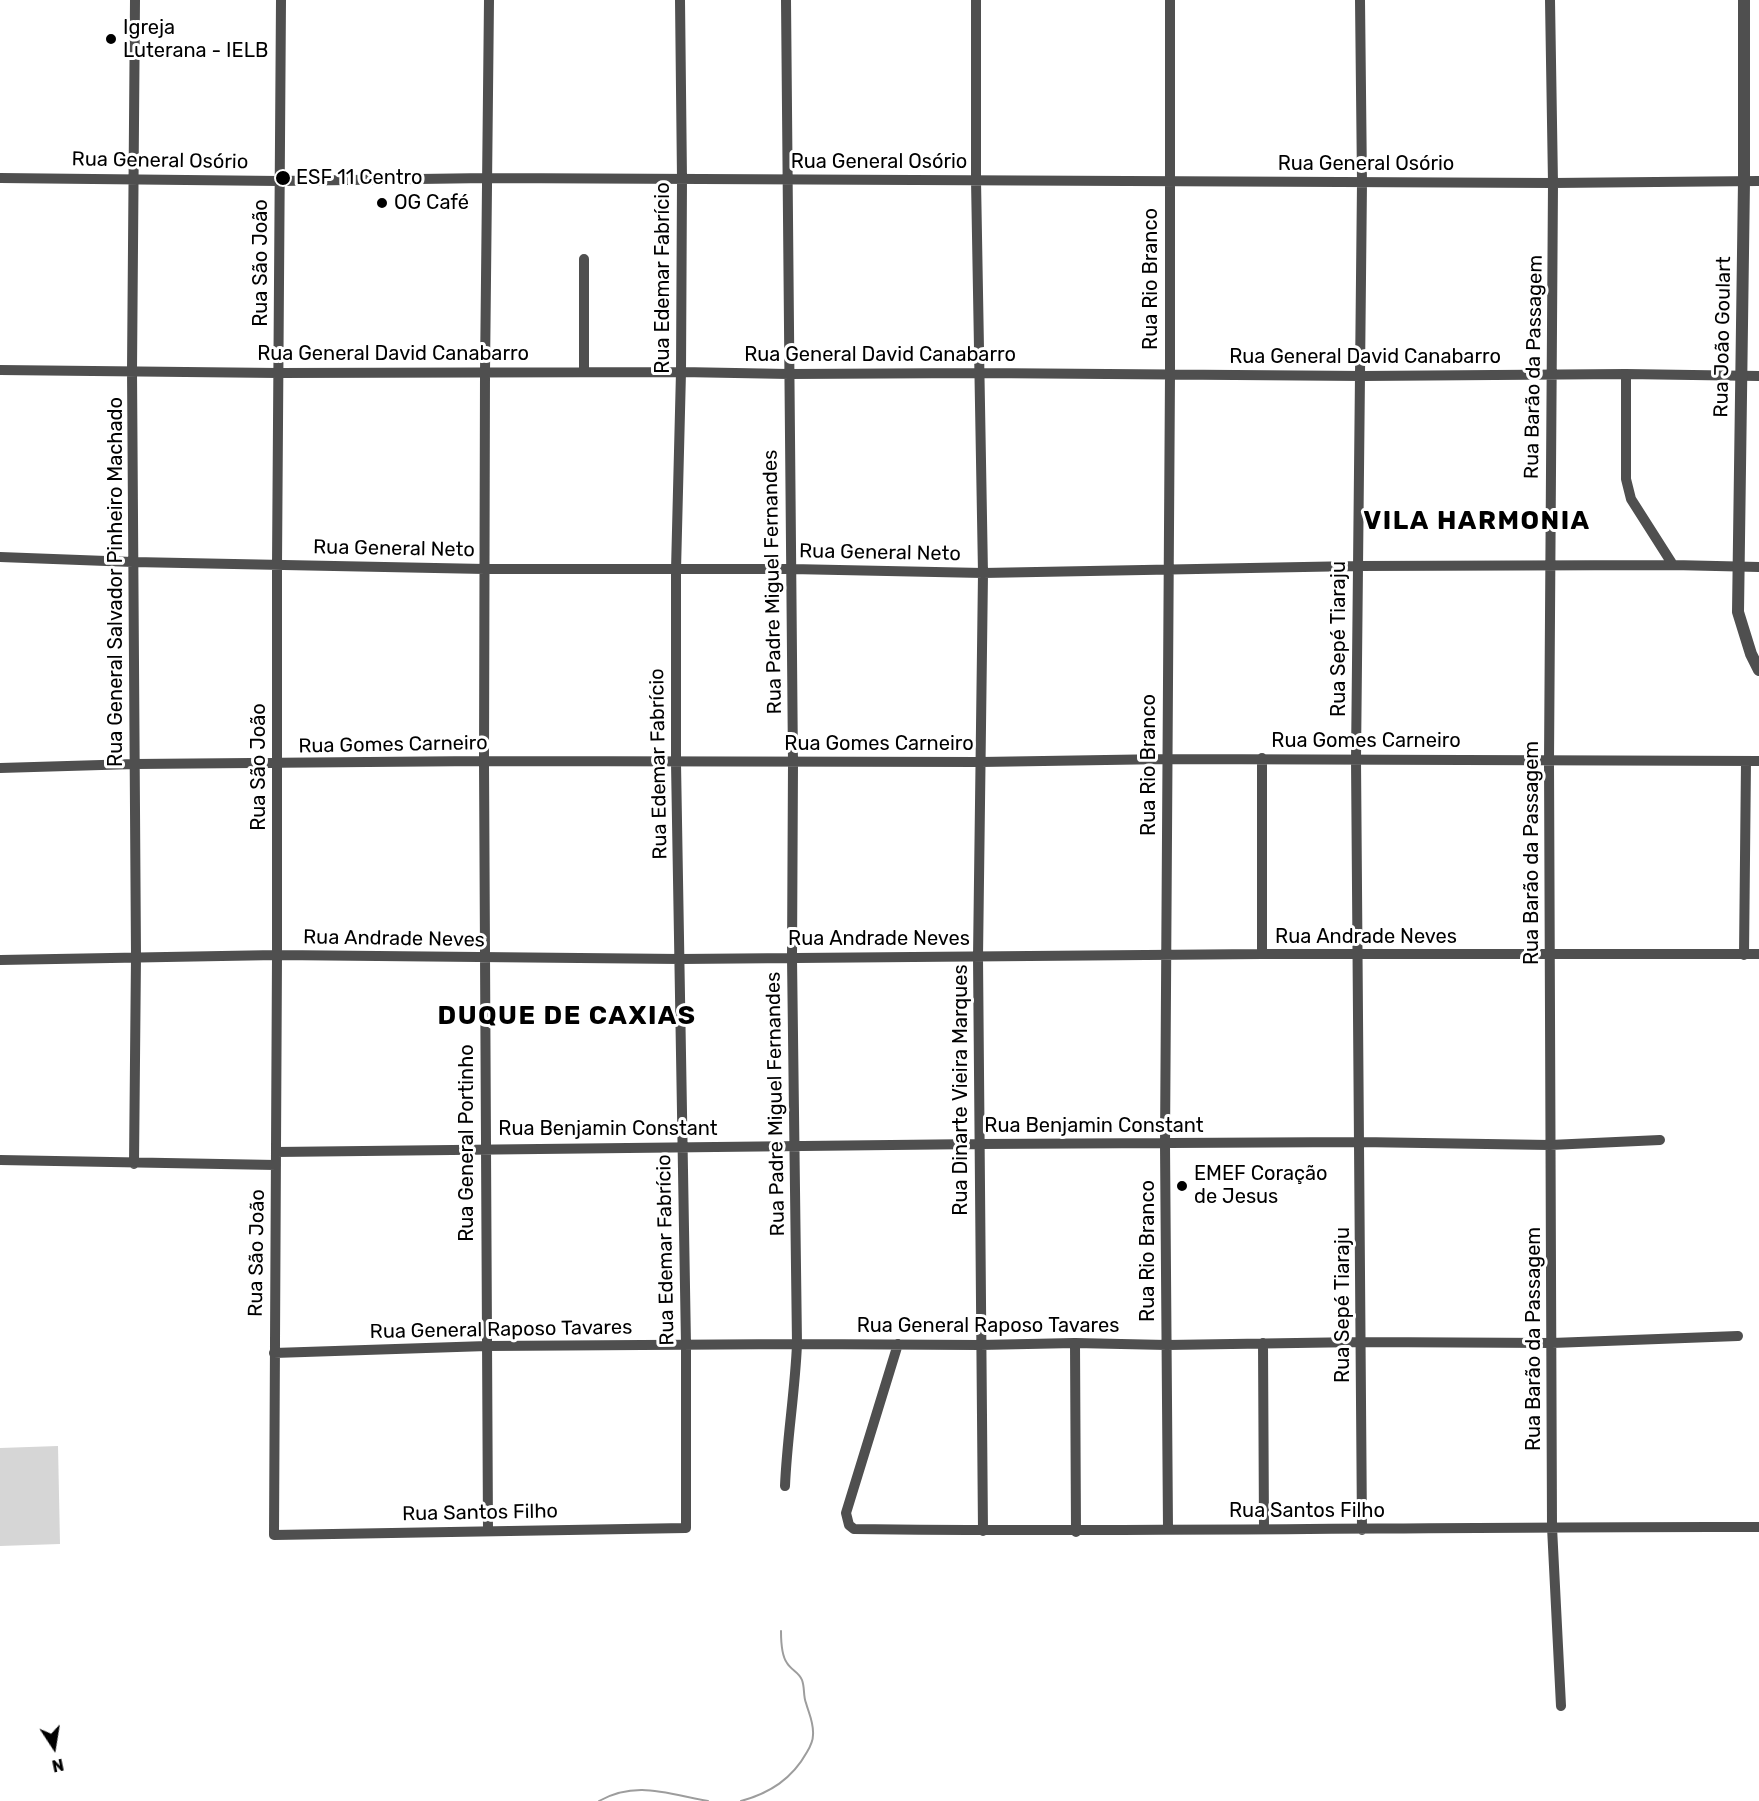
<!DOCTYPE html>
<meta charset="utf-8">
<style>
body{margin:0}
#map{position:relative;width:1759px;height:1801px;overflow:hidden;background:#fff;font-family:Rubik,sans-serif}
canvas{display:block}
.north{position:absolute;left:24px;top:1717px;width:60px;height:60px;-webkit-text-stroke:4px #fff;paint-order:stroke;rotate:168deg;font-size:16px;font-weight:700;line-height:24px;text-align:center;color:#000}
.north::after{content:'';display:block;margin:auto;width:21px;height:27px;background:#000;clip-path:polygon(50% 0,100% 100%,50% 72%,0 100%)}
</style>
<div id="map">
<canvas width="1759" height="1801"></canvas>
<div class="north">N</div>
</div>
<script>
const context = document.querySelector('canvas').getContext('2d');
context.lineJoin = 'round';
function paint(path, color) { context.fillStyle = color; context.fill(path, 'evenodd'); }
function strokePath(path, color, width, dash) { context.strokeStyle = color; context.lineWidth = width; context.lineCap = dash ? 'butt' : 'round'; context.setLineDash(dash || []); context.stroke(path); }
function write(font, color, halo, rows, align = 'center') {
  context.font = font + ' Rubik,sans-serif'; context.lineWidth = 6; context.setLineDash([]); context.textBaseline = 'middle'; context.strokeStyle = halo; context.fillStyle = color; for (const [text, x, y, turn = 0] of rows) {
    context.save(); context.translate(x, y); context.rotate((+turn || 0) * Math.PI / 180); context.textAlign = isNaN(turn) ? turn : align; if (halo) context.strokeText(text, 0, 0); context.fillText(text, 0, 0); context.restore();
  }
}
const green = new Path2D(`
 M58 1446 60 1544 0 1546V1448Z`);
const stream = new Path2D(`
 M599 1801C636 1780 668 1794 708 1801
 M741 1801C770 1793 792 1779 807 1752 810 1747 813 1741 813 1735 814 1723 809 1714 806 1703 803 1696 805 1688 802 1680 799 1672 791 1670 787 1663 781 1655 781 1640 781 1631`);
const minor = new Path2D(`
 M281 0 277 564V955L274 1535 686 1528V1345L676 763V570L681 372 682 179 680 0
 M976 0V180L983 573 978 957 983 1531
 M1360 0 1362 182 1356 759 1362 1530
 M1550 0 1553 183 1549 760 1552 1527 1561 1706
 M0 178 279 181 488 178 1553 183 1759 181
 M0 370 278 373 681 372 789 374 979 373 1363 376 1626 374 1759 376
 M584 372V259
 M1626 374V479L1631 499 1673 565
 M0 557 133 562 485 569H791L983 573 1357 566 1673 565 1759 567
 M0 768 135 764 484 761 981 762 1168 759 1759 761
 M1262 954V758
 M1744 955 1746 761
 M0 960 277 955 680 959 1262 954H1759
 M276 1152 979 1144 1360 1142 1550 1145 1660 1140
 M0 1160 276 1165
 M134 1164 136 956 132 370 135 0
 M1075 1343 1076 1532
 M1263 1343 1264 1529
 M898 1344 846 1513 849 1525 854 1529C1156 1533 1457 1526 1759 1527
 M274 1353 487 1346 797 1344 980 1345 1075 1343 1167 1345 1361 1342 1552 1343 1738 1336
 M785 1486C787 1438 795 1392 797 1344L792 958 793 763 786 0
 M1168 1529 1165 1144 1170 374V0
 M488 1530 484 761 485 372 489 0`);
const tertiary = new Path2D(`
 M1744 0V181L1738 612 1751 654 1759 670`);
const markers = [
 [111,39,6,"#000"],
 [283,178,8,"#000"],
 [382,203,6,"#000"],
 [1182,1186,6,"#000"]
];
const poiNames = [
 ["Igreja",123,28],
 ["Luterana - IELB",123,51],
 ["ESF 11 Centro",296,178],
 ["OG Café",394,203],
 ["EMEF Coração",1194,1174],
 ["de Jesus",1194,1197]
];
const streetNames = [
 ["Rua General Osório",160,161,1],
 ["Rua General Osório",879,162],
 ["Rua General Osório",1366,164],
 ["Rua São João",261,263,-90],
 ["Rua Edemar Fabrício",663,278,-90],
 ["Rua Rio Branco",1151,279,-90],
 ["Rua João Goulart",1723,337,-89],
 ["Rua General David Canabarro",393,354],
 ["Rua General David Canabarro",880,355],
 ["Rua General David Canabarro",1365,357],
 ["Rua Barão da Passagem",1534,367,-89],
 ["Rua General Neto",394,549,1],
 ["Rua General Neto",880,553,1],
 ["Rua General Salvador Pinheiro Machado",116,582,-90],
 ["Rua Padre Miguel Fernandes",773,582,-91],
 ["Rua Sepé Tiaraju",1339,639,-90],
 ["Rua Gomes Carneiro",1366,741],
 ["Rua Gomes Carneiro",879,744],
 ["Rua Gomes Carneiro",393,745,-1],
 ["Rua Edemar Fabrício",659,764,-91],
 ["Rua Rio Branco",1149,765,-90],
 ["Rua São João",259,767,-90],
 ["Rua Barão da Passagem",1532,853,-90],
 ["Rua Andrade Neves",1366,937],
 ["Rua Andrade Neves",394,939,1],
 ["Rua Andrade Neves",879,939],
 ["Rua Dinarte Vieira Marques",961,1090,-90],
 ["Rua Padre Miguel Fernandes",776,1104,-91],
 ["Rua Benjamin Constant",1094,1126],
 ["Rua Benjamin Constant",608,1129],
 ["Rua General Portinho",467,1143,-90],
 ["Rua Edemar Fabrício",666,1250,-91],
 ["Rua Rio Branco",1148,1251,-90],
 ["Rua São João",257,1253,-89],
 ["Rua Sepé Tiaraju",1343,1305,-90],
 ["Rua General Raposo Tavares",988,1326],
 ["Rua General Raposo Tavares",501,1330,-1],
 ["Rua Barão da Passagem",1534,1339,-90],
 ["Rua Santos Filho",1307,1511],
 ["Rua Santos Filho",480,1513,-1]
];
const districtNames = [
 ["VILA HARMONIA",1477,521],
 ["DUQUE DE CAXIAS",567,1016]
];
paint(green, '#d6d6d6');
strokePath(stream, '#9d9d9d', 2);
strokePath(minor, '#4f4f4f', 10);
strokePath(tertiary, '#4f4f4f', 12);
for (const [x, y, r, color] of markers) { const dot = new Path2D(); dot.arc(x, y, r, 0, 2 * Math.PI); context.fillStyle = color; context.fill(dot); strokePath(dot, '#fff', 2); }
write('20px', '#000', '#fff', poiNames, 'left');
write('20px', '#000', '#fff', streetNames);
context.letterSpacing = '1.5px';
write('bold 26px', '#000', '#fff', districtNames);
context.letterSpacing = '0px';
</script>
